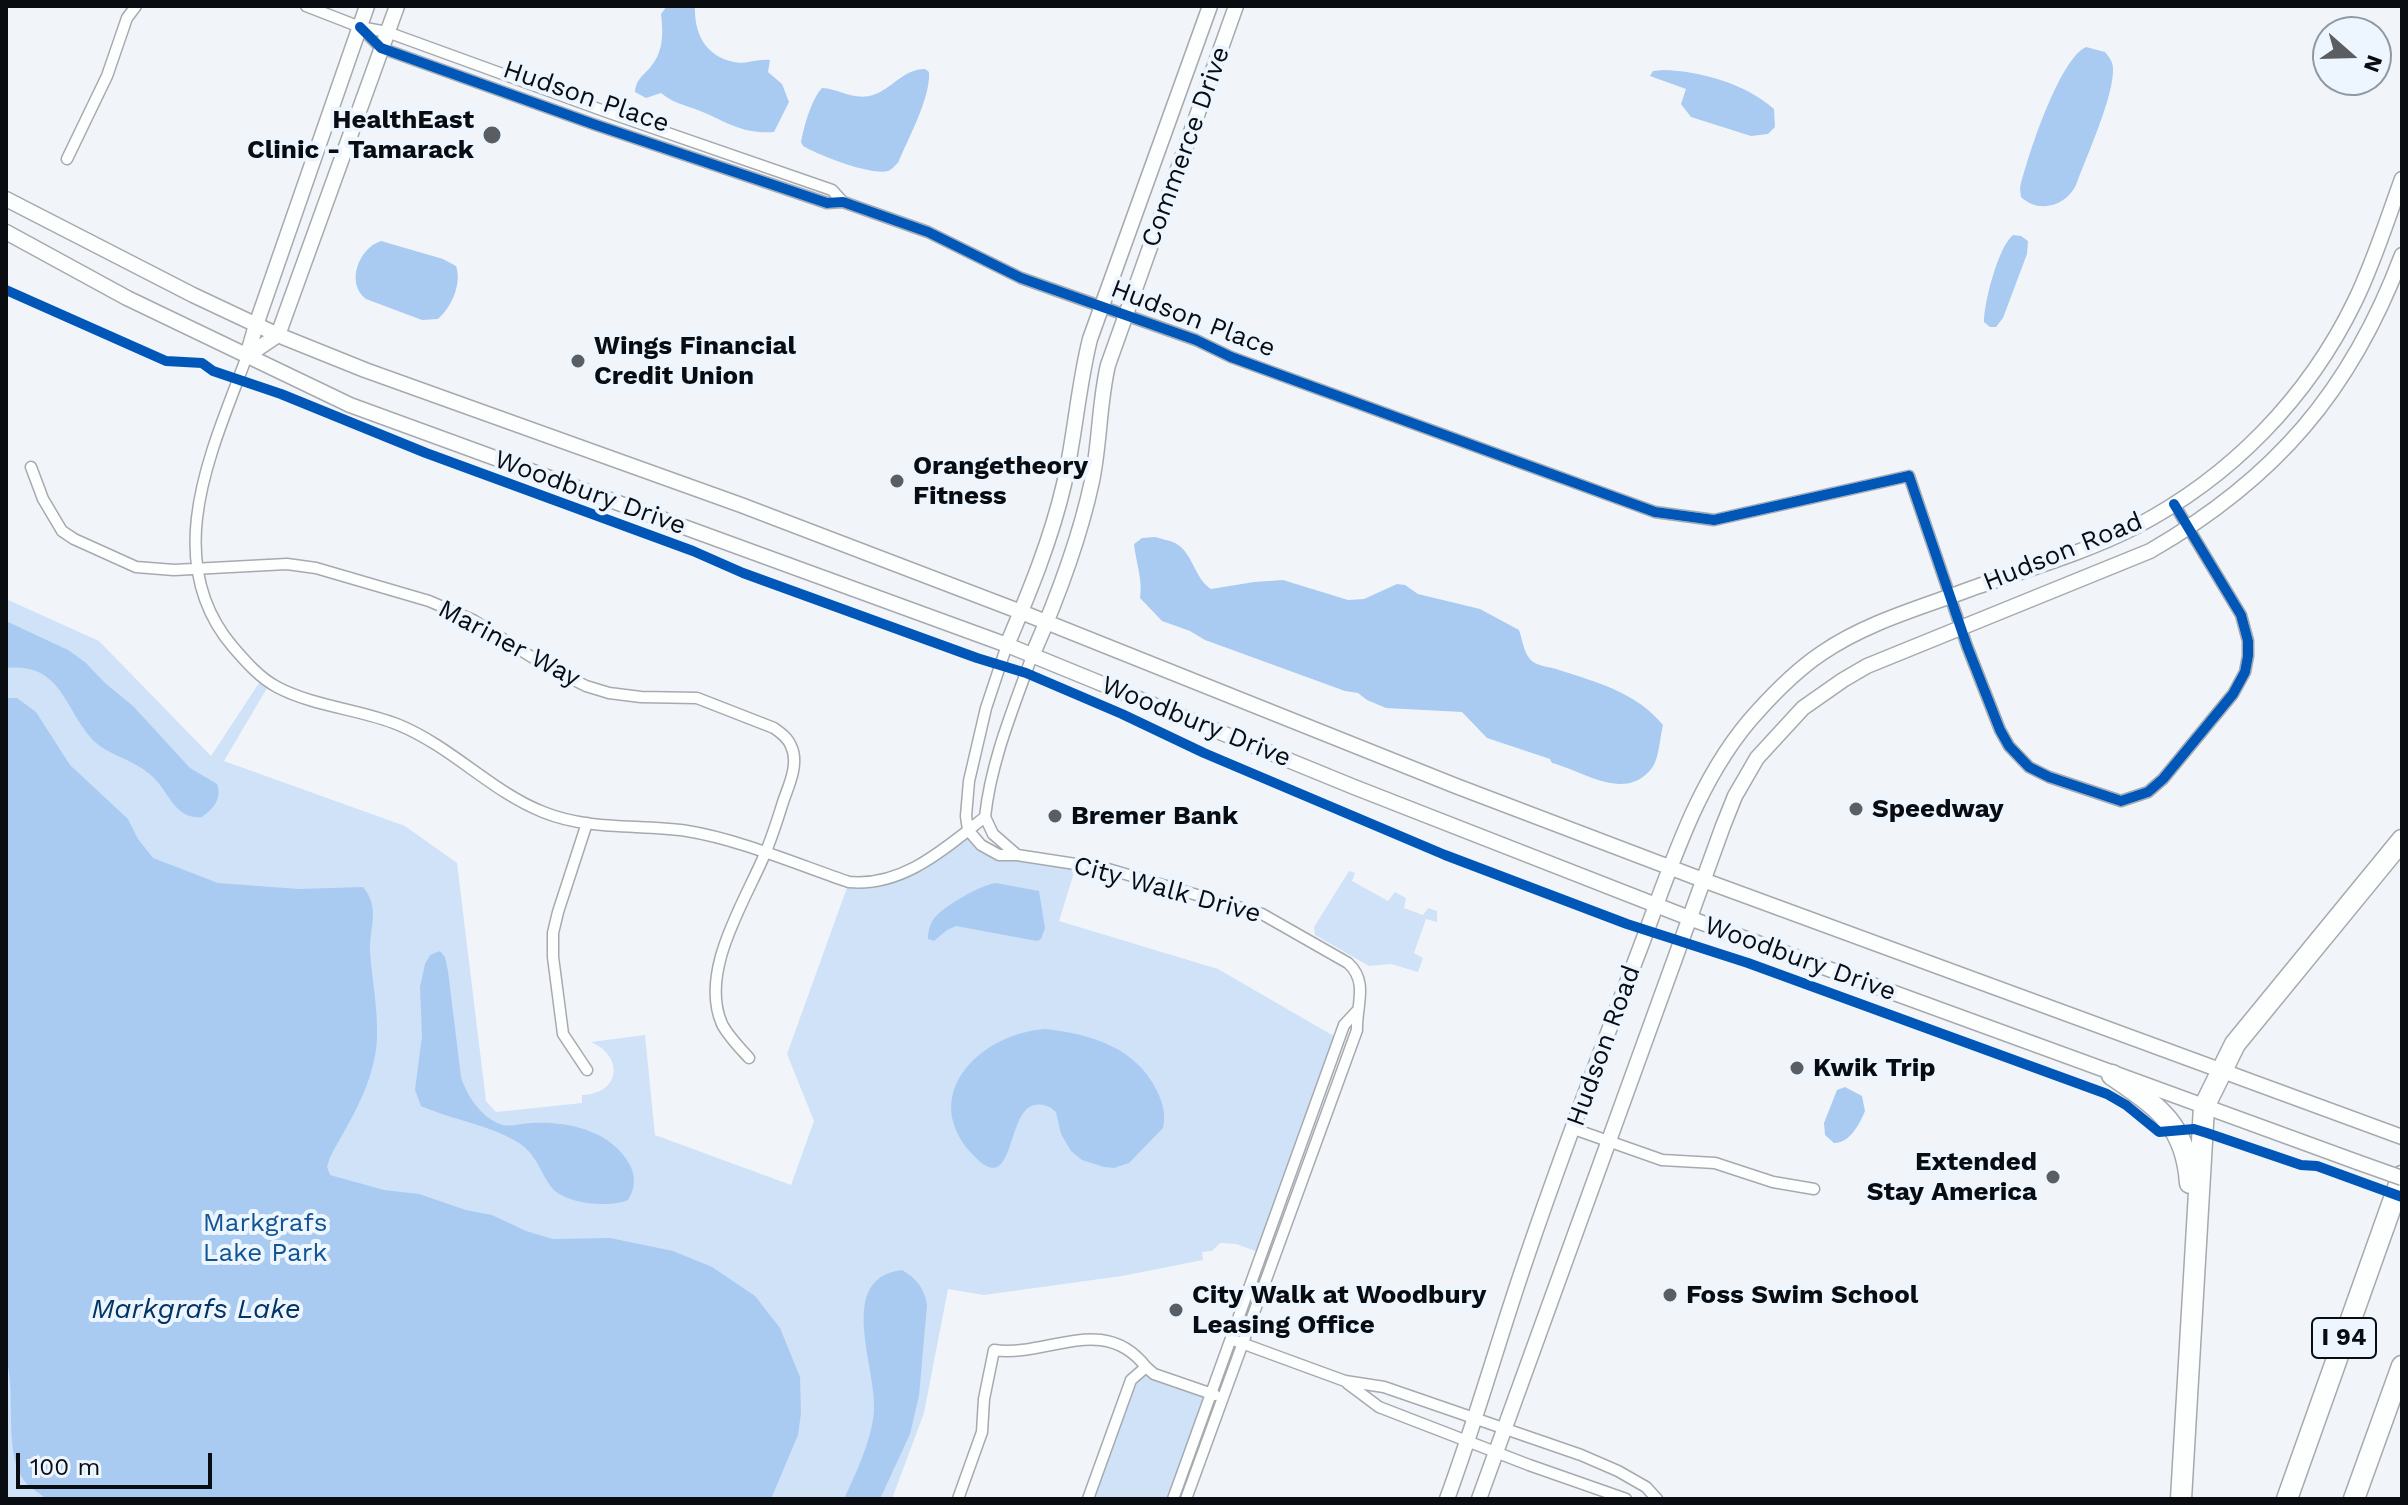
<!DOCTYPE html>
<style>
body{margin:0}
#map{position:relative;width:2408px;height:1505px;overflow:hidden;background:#f1f5fa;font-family:"Work Sans",sans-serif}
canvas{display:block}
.frame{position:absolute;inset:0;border:8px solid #090d12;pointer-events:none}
.north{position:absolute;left:2312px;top:16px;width:80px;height:80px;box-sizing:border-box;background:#edf5fe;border:2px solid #9298a0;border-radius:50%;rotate:110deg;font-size:22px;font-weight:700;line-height:32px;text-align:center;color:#090d12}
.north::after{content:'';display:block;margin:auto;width:28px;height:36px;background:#5a5e63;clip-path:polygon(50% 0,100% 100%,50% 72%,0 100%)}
.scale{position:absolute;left:16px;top:1453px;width:196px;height:36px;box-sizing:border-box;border:4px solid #090d12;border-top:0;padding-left:10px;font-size:24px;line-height:28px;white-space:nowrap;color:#090d12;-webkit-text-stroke:6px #edf5fe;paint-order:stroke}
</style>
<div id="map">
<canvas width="2408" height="1505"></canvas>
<div class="frame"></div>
<div class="north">N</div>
<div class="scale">100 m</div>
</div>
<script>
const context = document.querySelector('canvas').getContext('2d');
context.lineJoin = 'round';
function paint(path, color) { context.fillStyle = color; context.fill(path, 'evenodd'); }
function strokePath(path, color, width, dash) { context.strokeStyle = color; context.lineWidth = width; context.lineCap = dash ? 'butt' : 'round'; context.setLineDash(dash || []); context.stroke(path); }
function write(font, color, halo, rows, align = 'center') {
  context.font = font + ' "Work Sans",sans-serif'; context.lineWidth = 8; context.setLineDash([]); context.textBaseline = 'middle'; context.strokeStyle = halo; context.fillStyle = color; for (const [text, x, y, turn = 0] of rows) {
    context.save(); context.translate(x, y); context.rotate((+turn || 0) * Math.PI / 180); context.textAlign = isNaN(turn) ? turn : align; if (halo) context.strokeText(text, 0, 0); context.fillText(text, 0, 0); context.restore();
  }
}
const green = new Path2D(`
 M6 599 99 641 211 756 263 677 270 683 224 761 405 826 457 863 486 1101 496 1112 582 1103V1095C620 1094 625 1057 591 1042L645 1035 655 1135 791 1185 814 1121 787 1054 849 882 892 879 968 830 994 853 1077 863 1059 921 1218 969 1339 1039 1261 1253 1236 1244 1220 1243 1212 1251 1202 1252 1203 1260 1122 1276 984 1295 948 1289 924 1413 892 1499H6Z
 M1349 871 1355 873 1352 881 1388 901 1395 892 1406 898 1404 908 1423 915 1428 908 1437 911V922L1426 919 1414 953 1423 958 1418 972 1391 964 1369 966 1315 935 1314 927Z
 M1146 1367 1211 1394 1173 1499H1088L1131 1380Z`);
const water = new Path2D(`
 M667 6H695C694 33 705 56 734 62 743 65 758 58 770 60L768 72 782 84 789 102 774 132C738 135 721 117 689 107 678 103 671 101 661 93L646 98 635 92C636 78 645 75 652 65 664 50 663 31 661 14Z
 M2086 47 2105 52C2110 58 2113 62 2113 69 2114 96 2086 158 2076 185 2066 206 2039 214 2021 197L2020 188C2027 158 2059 59 2086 47Z
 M925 69 929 72C931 97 908 139 898 163 894 166 893 169 888 171 872 176 818 155 803 146L801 142C804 126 811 100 822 88 840 89 854 101 873 95 892 89 903 69 925 69Z
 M1663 70C1701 71 1746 84 1774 109L1775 127 1768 134 1751 136 1691 117 1681 104 1686 89 1650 76 1653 71Z
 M2013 235 2021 236 2028 241 2027 254 2003 318 1996 327H1990L1984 322C1984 303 1998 247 2013 235Z
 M381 241 443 259 456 266C462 283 452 307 438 319L422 320 366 299C345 283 359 248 381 241Z
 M1155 537C1161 539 1169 540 1175 543 1193 552 1194 578 1211 589L1254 582 1283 580 1348 600 1364 599 1397 584 1405 585 1418 594 1480 609 1519 630C1523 641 1524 657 1535 663 1542 667 1552 667 1559 670 1597 682 1637 693 1663 725 1660 737 1659 759 1652 768 1625 803 1584 771 1552 763L1550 759 1487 738 1462 712 1386 708 1367 700 1358 693 1345 691 1205 640 1190 631 1162 621 1140 598C1143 580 1136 563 1134 544L1142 538Z
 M6 621 68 650 85 662 105 683 133 706 190 768 217 784C222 799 214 808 202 817 175 820 169 792 153 777 134 759 110 756 95 742 64 711 63 662 6 668Z
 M6 698H17L36 712 70 765 128 819 138 839 153 858 218 883 299 889 363 887C381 909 369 927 370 952 372 980 378 1008 377 1038 375 1082 351 1119 330 1157L327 1167 330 1175 384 1190 419 1194 466 1210 492 1215 526 1231 553 1239 610 1238 673 1251 712 1267 755 1296 780 1328 800 1377 801 1413 798 1435 771 1499H47C40 1494 32 1489 26 1483 2 1456 17 1394 6 1358Z
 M996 883 1039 891 1045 928 1041 939 1037 941 956 926 947 930 934 941 928 939C928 933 929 926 933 920 940 908 982 884 996 883Z
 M440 951 445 957 448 971 461 1077C467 1096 481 1117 500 1124 510 1128 521 1123 531 1123 567 1121 611 1130 630 1165 636 1177 635 1189 628 1200 609 1208 566 1204 552 1188 540 1172 537 1155 519 1143 490 1125 453 1120 421 1106L415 1090 422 1036 420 987 425 964 430 955Z
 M1045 1029C1090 1034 1136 1047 1157 1091 1163 1103 1166 1115 1163 1128L1129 1163 1114 1168 1104 1167 1082 1160 1071 1151 1061 1134 1056 1112C1050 1106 1042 1103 1034 1105 1006 1112 1015 1196 976 1158 915 1098 978 1034 1045 1029Z
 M1845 1087 1862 1096 1865 1111C1859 1125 1850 1143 1834 1143L1825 1135 1824 1123 1837 1090Z
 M902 1270C916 1278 925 1289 927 1305L919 1396 910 1434 880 1499H844C856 1473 872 1440 874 1410 877 1367 835 1278 902 1270Z`);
const street = new Path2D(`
 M306 6 360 27 387 32 607 112 832 190 843 202
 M360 27 381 48 593 124 827 203 843 202 928 232 1021 278 1196 340 1231 357 1655 512 1714 520 1909 476 1967 646 2000 730 2009 746 2029 767 2049 777 2121 801 2148 792 2163 779 2233 694 2245 672 2248 656V641L2241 615 2174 504
 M67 159 107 76 127 18 136 6
 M247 356C213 448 158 559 233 647 246 662 260 678 277 687 315 707 360 709 399 725 452 747 492 792 543 812 590 831 639 824 687 831 738 839 799 865 849 882 903 887 944 849 985 817 991 761 1013 709 1032 656
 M31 467 43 499 62 531 74 539 136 567 174 570 287 564 316 568 429 601 473 620 546 666 586 686 609 693 641 697 697 698 774 728C781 733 788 738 791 746 799 762 790 783 784 799 778 818 772 838 764 856 744 903 699 972 722 1024 728 1036 740 1048 749 1058
 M1007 645 986 708 969 781 966 816 968 830 981 845 999 855H1017L1108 869 1262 914 1348 963C1369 982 1356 1006 1357 1030L1186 1499
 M985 817 993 834 1016 854
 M587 823 558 912 553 933V957L563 1034 587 1070
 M1574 1129 1662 1160 1715 1163 1773 1182 1814 1189
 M1236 1341 1345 1381 1384 1387 1581 1455 1618 1471 1646 1487 1657 1499
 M1347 1383 1379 1407 1529 1465 1626 1499
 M958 1499 982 1432 984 1399 994 1350C1047 1358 1103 1312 1146 1367
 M1088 1499 1131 1380 1146 1367 1154 1374 1215 1395
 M1173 1499 1344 1025 1357 1011`);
const secondary = new Path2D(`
 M6 199 193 295 278 335 365 370 741 505 1021 612 1456 786 1703 880 2402 1137
 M6 232 127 298 350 405 1007 645 1354 787 1689 918 2357 1162
 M247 356 278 335 397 6
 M247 356 256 325 367 6
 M1007 645C1029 593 1051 540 1064 484 1075 436 1078 387 1090 339L1210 6
 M1032 656C1057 599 1079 542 1092 481 1100 442 1099 403 1108 365L1236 6
 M1447 1499C1475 1423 1497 1345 1523 1268 1558 1164 1597 1061 1636 959 1669 874 1695 779 1758 711 1777 690 1798 669 1822 653 1867 622 1923 607 1973 588 2027 569 2084 553 2135 527 2231 477 2308 398 2355 301 2374 262 2387 220 2402 179
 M1479 1499 1723 826 1735 796 1757 758 1803 708 1843 680 1867 666 2150 551C2275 479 2351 391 2402 255`);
const highway = new Path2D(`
 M2112 1075C2157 1106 2186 1124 2190 1183
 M2181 1499 2204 1107 2235 1044 2402 840
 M2287 1499 2402 1176
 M2354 1499 2402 1366`);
const secondaryBridge = new Path2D(`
 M2357 1162 2402 1178`);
const cycleway = new Path2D(`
 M360 27 381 48 593 124 827 203 843 202 928 232 1021 278 1196 340 1231 357 1655 512 1714 520 1909 476 1967 646 2000 730 2009 746 2029 767 2049 777 2121 801 2148 792 2163 779 2233 694 2245 672 2248 656V641L2241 615 2174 504
 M6 290 166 361 202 363 213 371 281 394 426 453 693 551 743 573 977 658 1026 673 1122 714 1204 753 1445 855 1627 924 1748 963 2107 1094 2126 1105 2159 1132 2194 1129 2207 1133 2301 1165 2317 1166 2402 1197`);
const markers = [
 [492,135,10,"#5a5e63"],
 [578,361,8,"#5a5e63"],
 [897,481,8,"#5a5e63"],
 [1856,809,8,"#5a5e63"],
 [1055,816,8,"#5a5e63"],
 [1797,1068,8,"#5a5e63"],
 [2053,1177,8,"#5a5e63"],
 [1670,1295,8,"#5a5e63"],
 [1176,1310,8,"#5a5e63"]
];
const shields = [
 [2344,1338,64]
];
const shieldNames = [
 ["I 94",2344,1338]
];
const streetNames = [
 ["Hudson Place",586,97,19],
 ["Commerce Drive",1186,147,-70],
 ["Hudson Place",1193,319,21],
 ["Woodbury Drive",590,493,20],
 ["Hudson Road",2063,552,-22],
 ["Mariner Way",509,644,28],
 ["Woodbury Drive",1196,722,22],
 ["City Walk Drive",1167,890,15],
 ["Woodbury Drive",1800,959,20],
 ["Hudson Road",1604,1046,-70]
];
const poiNames = [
 ["HealthEast",474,120,"right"],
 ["Clinic - Tamarack",474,150,"right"],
 ["Wings Financial",594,346],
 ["Credit Union",594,376],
 ["Orangetheory",913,466],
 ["Fitness",913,496],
 ["Speedway",1872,809],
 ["Bremer Bank",1071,816],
 ["Kwik Trip",1813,1068],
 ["Extended",2037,1162,"right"],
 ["Stay America",2037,1192,"right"],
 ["City Walk at Woodbury",1192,1295],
 ["Leasing Office",1192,1325],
 ["Foss Swim School",1686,1295]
];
const parkNames = [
 ["Markgrafs",265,1223],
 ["Lake Park",265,1253]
];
const waterNames = [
 ["Markgrafs Lake",196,1310]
];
paint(green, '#d0e2f8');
paint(water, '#a9cbf2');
strokePath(street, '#a6aaae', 13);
strokePath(secondary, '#a6aaae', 17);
strokePath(highway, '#a6aaae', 23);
strokePath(street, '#fdfefe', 10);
strokePath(secondary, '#fdfefe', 14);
strokePath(highway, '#fdfefe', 20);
strokePath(secondaryBridge, '#a6aaae', 17, []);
strokePath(secondaryBridge, '#fdfefe', 14);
strokePath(cycleway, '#0057b8', 10);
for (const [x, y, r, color] of markers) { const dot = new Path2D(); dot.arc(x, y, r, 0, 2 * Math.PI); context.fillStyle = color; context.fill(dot); strokePath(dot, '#edf5fe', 3); }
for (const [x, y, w] of shields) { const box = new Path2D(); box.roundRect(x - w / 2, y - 20, w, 40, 6); context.fillStyle = '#edf5fe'; context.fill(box); strokePath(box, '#090d12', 2); }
write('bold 24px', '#090d12', null, shieldNames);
write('26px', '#090d12', '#edf5fe', streetNames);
write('bold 26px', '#090d12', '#edf5fe', poiNames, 'left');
write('26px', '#135494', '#edf5fe', parkNames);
write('italic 28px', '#023464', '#edf5fe', waterNames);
</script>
